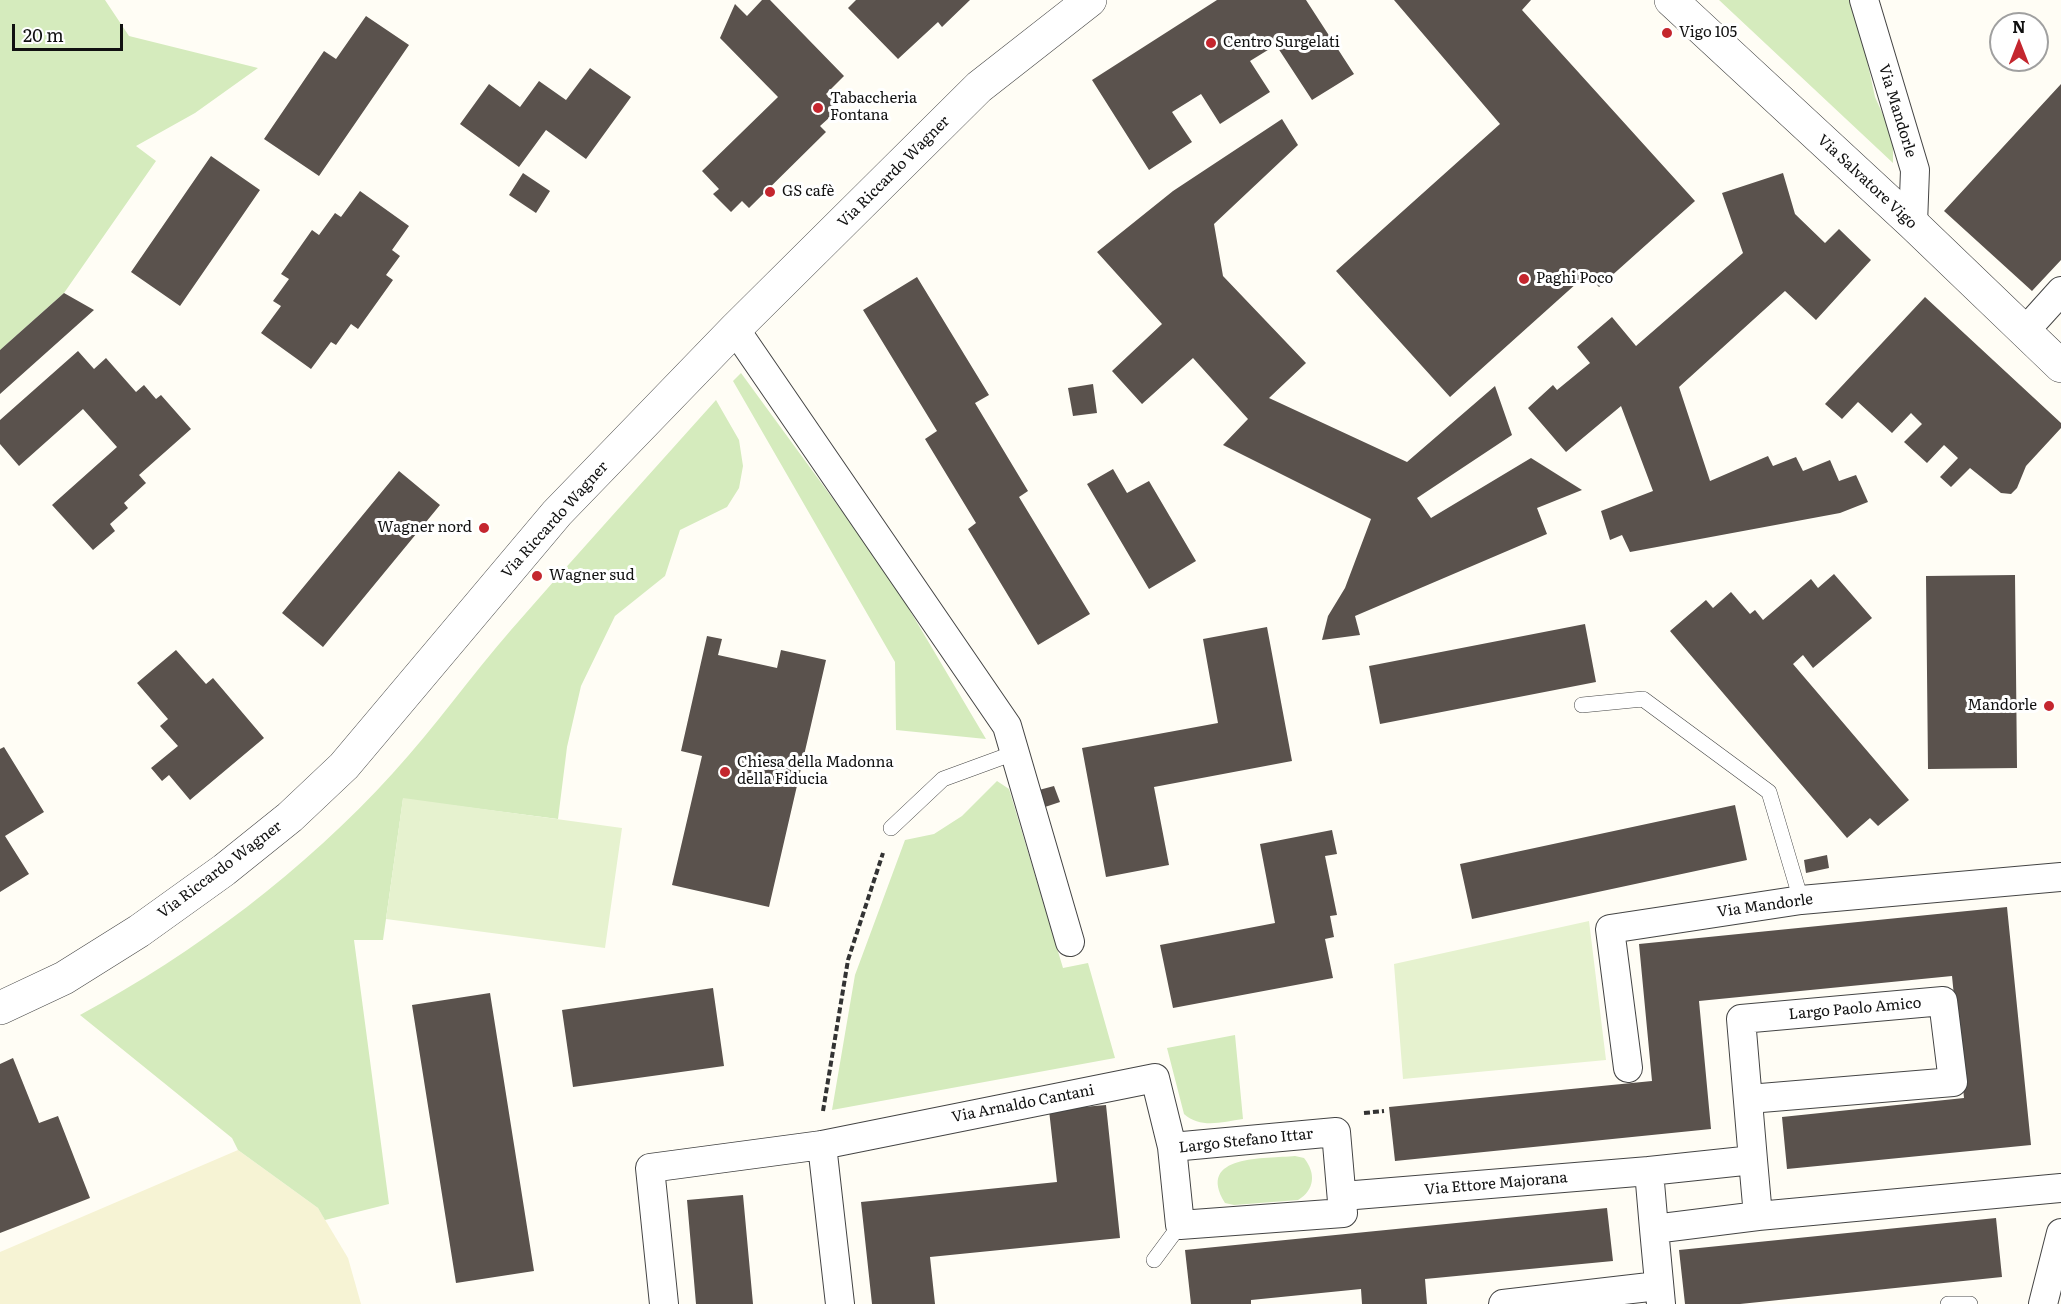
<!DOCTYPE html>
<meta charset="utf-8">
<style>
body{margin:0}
#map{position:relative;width:2061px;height:1304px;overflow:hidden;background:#fffdf5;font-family:Literata,serif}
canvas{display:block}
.north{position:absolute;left:1989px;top:12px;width:60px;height:60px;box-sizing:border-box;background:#fff;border:2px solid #a0a0a0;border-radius:50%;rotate:0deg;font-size:16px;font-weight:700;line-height:24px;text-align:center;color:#111}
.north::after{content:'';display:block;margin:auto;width:21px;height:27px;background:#c4262e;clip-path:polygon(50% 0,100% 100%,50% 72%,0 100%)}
.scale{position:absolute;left:12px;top:24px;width:111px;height:27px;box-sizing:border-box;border:3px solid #111;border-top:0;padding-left:8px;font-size:18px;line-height:21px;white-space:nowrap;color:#111;-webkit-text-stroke:4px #fff;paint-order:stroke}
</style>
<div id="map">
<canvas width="2061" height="1304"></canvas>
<div class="north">N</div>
<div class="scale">20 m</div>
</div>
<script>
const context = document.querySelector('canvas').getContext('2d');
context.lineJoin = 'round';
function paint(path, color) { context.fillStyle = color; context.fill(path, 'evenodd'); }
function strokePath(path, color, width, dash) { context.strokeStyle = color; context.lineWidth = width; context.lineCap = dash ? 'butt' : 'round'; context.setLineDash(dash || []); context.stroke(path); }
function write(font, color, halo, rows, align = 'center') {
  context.font = font + ' Literata,serif'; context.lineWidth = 6; context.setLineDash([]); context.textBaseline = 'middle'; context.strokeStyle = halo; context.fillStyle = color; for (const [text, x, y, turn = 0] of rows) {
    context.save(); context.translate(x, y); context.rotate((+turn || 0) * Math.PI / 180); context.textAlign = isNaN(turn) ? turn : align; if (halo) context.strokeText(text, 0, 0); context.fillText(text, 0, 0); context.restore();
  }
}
const farmland = new Path2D(`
 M238 1150 318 1208 348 1258 361 1304H0V1252Z`);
const green = new Path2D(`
 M0 0H105L129 36 258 68 195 113 136 146 156 161 64 293 0 350Z
 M1719 0H1854L1875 97 1893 137V163Z
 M741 373 890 577 986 739 896 730 895 662 733 381Z
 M716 400 739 440 743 466 739 488 727 507 680 530 665 576 615 616 581 686 567 747 558 819 403 799 383 940H354L389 1204 325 1220 318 1208 238 1150 232 1138 80 1015C196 952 304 871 393 773 435 727 471 676 511 630 579 552 648 476 716 400Z
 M997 781 1009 789 1063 968 1088 963 1115 1058 832 1110 855 975 905 840 934 834 962 816Z
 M1235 1035 1243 1119C1222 1122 1201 1129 1184 1114L1167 1048Z
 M1295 1156 1304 1158C1316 1173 1315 1190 1298 1200L1234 1205 1225 1203C1195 1154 1266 1159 1295 1156Z`);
const pitch = new Path2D(`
 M403 798 622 828 605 948 386 919Z
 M1589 921 1606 1060 1403 1079 1394 964Z`);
const building = new Path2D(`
 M762 0H770L844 76 826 94 840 108 820 126 826 132 749 208 742 201 731 212 713 194 719 189 702 171 778 97 720 38 735 4 747 16Z
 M856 0H970L942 27 938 22 898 59 848 8Z
 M1217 0H1306L1354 74 1312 100 1276 45 1250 61 1270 92 1220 124 1201 94 1172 112 1192 142 1149 170 1092 80Z
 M1394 0H1531L1522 10 1695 201 1599 287 1587 274 1450 397 1336 271 1500 124Z
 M366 16 409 45 319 176 264 139 324 51 336 59Z
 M590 68 631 97 586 159 546 130 519 167 460 124 489 84 520 107 539 81 566 100Z
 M2061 84V260L2032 291 1944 211Z
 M1282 119 1298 145 1214 224 1223 276 1306 363 1269 398 1407 462 1495 386 1512 435 1417 498 1431 518 1531 458 1582 490 1537 508 1547 534 1355 616 1360 635 1322 640 1328 616 1345 588 1371 519 1223 445 1248 419 1193 358 1142 404 1112 371 1162 324 1097 252 1173 191Z
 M211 156 260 190 180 306 131 272Z
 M523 173 550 191 536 213 509 195Z
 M1783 173 1795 214 1825 243 1839 229 1871 260 1816 320 1785 291 1679 387 1710 481 1768 456 1773 466 1796 457 1803 471 1830 460 1839 481 1856 475 1868 502 1840 513 1630 552 1622 535 1610 540 1601 511 1653 491 1621 406 1566 452 1528 408 1553 385 1557 390 1590 363 1577 347 1612 317 1636 346 1743 253 1722 193Z
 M360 191 409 226 392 250 400 256 386 275 393 280 358 329 351 324 336 345 331 342 311 369 261 333 281 306 273 301 289 279 281 274 312 230 319 235 335 213 341 217Z
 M917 277 989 395 975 403 1028 491 1019 497 1090 614 1038 645 968 529 976 523 925 439 937 431 863 310Z
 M64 293 94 310 0 394V350Z
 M1925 297 2061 423V428L2026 466 2017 488 2011 494 2001 493 1970 468 1951 487 1940 477 1958 458 1944 445 1927 463 1904 442 1922 424 1911 413 1892 433 1858 402 1842 419 1825 404Z
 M78 351 94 369 106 358 136 392 144 385 156 399 161 395 191 429 139 475 146 483 124 503 128 508 110 524 115 531 93 550 52 505 117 447 83 409 19 466 0 444V420Z
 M1093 384 1097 413 1073 416 1068 388Z
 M1113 469 1127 493 1149 481 1196 561 1149 589 1087 484Z
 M399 471 440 505 323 647 282 613Z
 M1834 574 1872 618 1813 668 1803 655 1793 664 1909 800 1878 826 1870 818 1847 838 1670 631 1706 600 1713 608 1731 592 1750 614 1755 610 1763 620 1811 579 1818 588Z
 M2015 575 2017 768 1928 769 1926 576Z
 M1585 624 1596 682 1380 724 1369 666Z
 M1267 627 1292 761 1154 787 1169 865 1106 877 1082 748 1218 723 1203 639Z
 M707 636 722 639 718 655 777 668 781 650 826 660 769 907 672 885 702 756 681 751Z
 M176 650 206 684 213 678 264 738 190 800 169 775 162 781 151 768 178 746 160 726 168 719 137 683Z
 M4 747 44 812 5 836 29 874 0 892V749Z
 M1054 786 1060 802 1045 807 1039 790Z
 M1735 805 1747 860 1472 919 1460 864Z
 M1332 830 1337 854 1325 856 1337 915 1330 916 1334 937 1325 939 1333 978 1173 1008 1160 945 1275 923 1260 844Z
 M1827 855 1829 868 1806 873 1804 860Z
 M2007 907 2031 1145 1787 1169 1782 1117 1964 1098 1952 976 1699 1001 1711 1129 1395 1161 1389 1107 1652 1081 1639 944Z
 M713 988 724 1066 573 1087 562 1010Z
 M490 993 534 1271 456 1283 412 1005Z
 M13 1058 39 1123 58 1116 90 1198 0 1233V1064Z
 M1106 1105 1120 1238 930 1257 935 1304H872L861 1202 1057 1182 1049 1110Z
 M743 1195 753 1304H696L687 1200Z
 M1607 1208 1613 1261 1425 1279 1427 1304H1362L1361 1289 1251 1300V1304H1191L1185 1250Z
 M1996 1218 2002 1277 1740 1304H1685L1679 1250Z`);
const path = new Path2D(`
 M823 1111 848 960 883 853
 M1364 1113 1384 1111`);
const service = new Path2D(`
 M1582 705 1643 699 1769 792 1801 900
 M891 828 943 779 1014 753
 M1154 1260 1180 1225
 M1948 1304H1970`);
const minor = new Path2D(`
 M1864 0 1915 170 1913 224
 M735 329 1007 726 1070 942
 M2025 331 2061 291
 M1628 1068 1610 929 1801 900 2061 877
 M1749 1099 1953 1082 1943 1001 1741 1019 1753 1160
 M1336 1132 1343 1213 1180 1225 1172 1147Z
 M822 1145 840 1304
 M1343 1196 1649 1171
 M1758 1216 1753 1160 1649 1171 1654 1229 1758 1216 2061 1188
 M1654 1229 1661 1304
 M664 1304 650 1168 822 1145 1155 1078 1172 1147
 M1503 1304 1658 1286
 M2043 1304 2061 1233`);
const tertiary = new Path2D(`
 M1671 0 1913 224 2061 366
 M0 1008 64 978 139 931 224 870 290 817 344 766 557 513 735 329 979 87 1090 0`);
const markers = [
 [1667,33,6,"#c4262e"],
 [1211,43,6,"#c4262e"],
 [818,108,6,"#c4262e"],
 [770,192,6,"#c4262e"],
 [1524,279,6,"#c4262e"],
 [484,528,6,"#c4262e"],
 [537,576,6,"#c4262e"],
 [2049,706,6,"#c4262e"],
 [725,772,6,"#c4262e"]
];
const poiNames = [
 ["Vigo 105",1679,33],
 ["Centro Surgelati",1223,43],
 ["Tabaccheria",830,99],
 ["Fontana",830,116],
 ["GS cafè",782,192],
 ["Paghi Poco",1536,279],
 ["Wagner nord",472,528,"right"],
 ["Wagner sud",549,576],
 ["Mandorle",2037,706,"right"],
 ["Chiesa della Madonna",737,763],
 ["della Fiducia",737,780]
];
const streetNames = [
 ["Via Mandorle",1897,111,73],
 ["Via Riccardo Wagner",894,172,-45],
 ["Via Salvatore Vigo",1867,182,43],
 ["Via Riccardo Wagner",555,520,-48],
 ["Via Riccardo Wagner",220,870,-37],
 ["Via Mandorle",1765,906,-8],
 ["Largo Paolo Amico",1855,1009,-5],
 ["Via Arnaldo Cantani",1023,1104,-11],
 ["Largo Stefano Ittar",1246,1141,-6],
 ["Via Ettore Majorana",1496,1184,-5]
];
paint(farmland, '#f6f3d4');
paint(green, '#d5ebbd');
paint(pitch, '#e6f2cf');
paint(building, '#5a524d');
strokePath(service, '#444', 16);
strokePath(minor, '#444', 30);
strokePath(tertiary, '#444', 34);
strokePath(path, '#333', 4, [6, 3]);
strokePath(service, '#fff', 15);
strokePath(minor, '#fff', 28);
strokePath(tertiary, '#fff', 33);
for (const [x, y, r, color] of markers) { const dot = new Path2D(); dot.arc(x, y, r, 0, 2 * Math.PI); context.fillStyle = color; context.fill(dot); strokePath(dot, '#fff', 2); }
write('15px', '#111', '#fff', poiNames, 'left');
write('15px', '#111', '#fff', streetNames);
</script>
